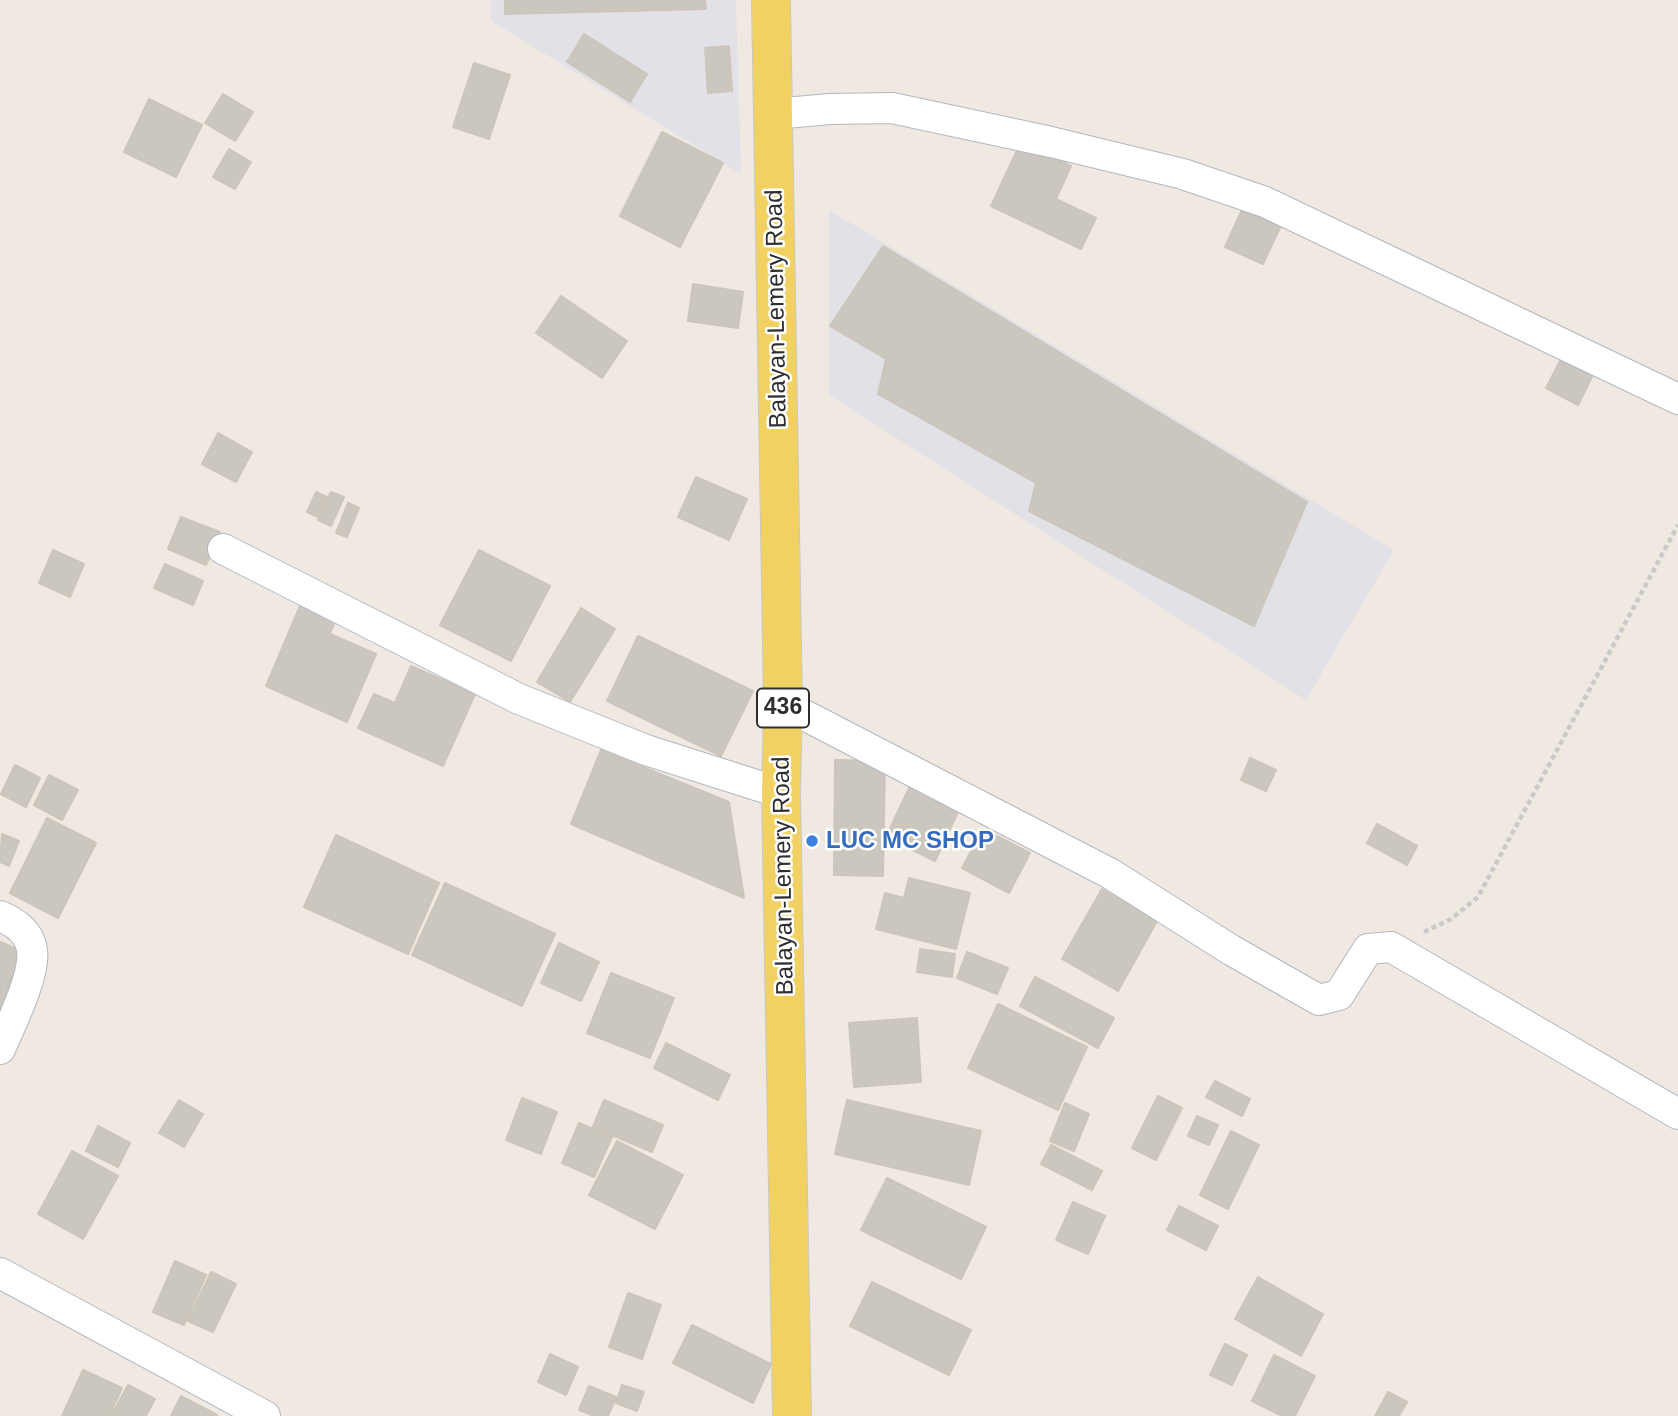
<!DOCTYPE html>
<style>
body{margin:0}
canvas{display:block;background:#efe9e1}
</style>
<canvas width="1678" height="1416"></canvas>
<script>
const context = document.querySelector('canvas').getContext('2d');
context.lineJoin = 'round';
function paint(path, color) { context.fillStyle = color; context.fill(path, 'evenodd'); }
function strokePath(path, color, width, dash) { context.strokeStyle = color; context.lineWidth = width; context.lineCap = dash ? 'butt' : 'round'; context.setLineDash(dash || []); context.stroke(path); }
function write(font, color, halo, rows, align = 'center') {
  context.font = font + ' Helvetica,sans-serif'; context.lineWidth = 5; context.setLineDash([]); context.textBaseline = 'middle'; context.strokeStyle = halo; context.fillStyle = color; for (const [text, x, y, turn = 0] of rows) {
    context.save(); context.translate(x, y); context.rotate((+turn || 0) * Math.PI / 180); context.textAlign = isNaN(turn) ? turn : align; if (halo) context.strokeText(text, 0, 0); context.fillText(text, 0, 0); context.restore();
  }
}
const industrial = new Path2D(`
 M491 0H736L741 174 491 21Z
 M829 210 1394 550 1306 700 829 395Z`);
const building = new Path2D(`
 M505 0H705L706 9 505 14Z
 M584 34 647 74 630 102 567 62Z
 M729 46 732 91 708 93 705 48Z
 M474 63 510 75 489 139 453 127Z
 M223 94 253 112 235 141 205 123Z
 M149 99 202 125 176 177 124 152Z
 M662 132 723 163 680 247 620 216Z
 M1021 142 1071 166 1056 199 1096 218 1081 249 991 206Z
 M229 149 251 162 235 189 213 177Z
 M1246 201 1284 219 1263 264 1225 247Z
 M883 246 1307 502 1254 626 1029 511 1036 483 878 394 886 359 830 326Z
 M693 284 743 292 738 328 688 321Z
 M561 296 627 341 602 378 536 333Z
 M1562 357 1594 373 1578 405 1546 388Z
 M218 433 252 452 236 482 202 464Z
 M696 477 747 499 729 540 678 517Z
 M316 492 327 497 318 517 307 512Z
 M331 492 344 497 331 526 318 520Z
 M348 503 359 508 347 537 336 533Z
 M181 517 220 532 206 565 168 549Z
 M53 550 84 564 70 597 39 583Z
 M479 550 550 586 511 661 440 625Z
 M165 564 203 581 193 605 154 588Z
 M303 599 338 614 330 634 376 654 347 722 266 686Z
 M581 608 615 629 570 702 537 682Z
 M638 636 753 691 721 756 607 701Z
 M411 666 475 694 443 766 358 728 374 694 395 703Z
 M601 750 729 802 744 898 571 824Z
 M1250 758 1276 770 1266 791 1241 780Z
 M835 760 885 761 883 876 834 875Z
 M15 765 40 778 26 807 1 794Z
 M49 775 78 790 62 820 34 805Z
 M910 786 959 810 935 861 886 837Z
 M47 818 96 843 58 918 10 893Z
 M1377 824 1417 846 1407 865 1367 843Z
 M983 829 1030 853 1009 893 962 868Z
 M2 834 19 841 9 866 0 862Z
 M336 835 439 883 408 954 304 907Z
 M909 878 970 893 956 949 876 929 885 893 904 898Z
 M445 883 555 934 522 1006 412 955Z
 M1102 889 1157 921 1118 991 1062 959Z
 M0 942 25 952 0 1011Z
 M559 943 599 962 581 1001 541 983Z
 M920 949 955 954 952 977 917 972Z
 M967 952 1008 968 997 994 957 978Z
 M611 973 674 998 650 1058 587 1033Z
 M1035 977 1114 1018 1098 1048 1020 1006Z
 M998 1004 1087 1047 1058 1110 968 1068Z
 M917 1018 921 1082 854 1087 849 1023Z
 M666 1043 730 1075 718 1100 654 1068Z
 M1215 1081 1250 1099 1242 1116 1206 1097Z
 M1158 1096 1182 1108 1156 1160 1132 1148Z
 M522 1098 557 1112 541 1154 506 1140Z
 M179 1100 203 1114 184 1147 159 1133Z
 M604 1100 663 1125 652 1152 593 1127Z
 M847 1100 981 1131 969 1185 835 1154Z
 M1065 1103 1089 1114 1074 1151 1050 1141Z
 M1197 1116 1218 1125 1209 1145 1188 1136Z
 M579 1123 612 1137 594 1177 562 1163Z
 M98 1126 130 1143 118 1167 86 1151Z
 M1231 1131 1259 1145 1228 1209 1200 1195Z
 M617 1141 683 1175 655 1229 589 1195Z
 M1051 1145 1102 1171 1092 1190 1041 1164Z
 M72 1151 118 1176 83 1239 38 1214Z
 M887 1178 986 1227 961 1279 861 1230Z
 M1073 1202 1105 1216 1088 1254 1056 1240Z
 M1179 1206 1218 1226 1206 1250 1167 1230Z
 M175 1261 206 1275 184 1325 153 1312Z
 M211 1272 236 1284 213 1332 188 1321Z
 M1258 1277 1323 1314 1301 1356 1235 1319Z
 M872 1282 971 1330 949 1375 850 1326Z
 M628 1293 661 1305 642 1359 609 1347Z
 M692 1325 771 1364 753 1403 673 1363Z
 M1225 1344 1247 1355 1232 1385 1210 1375Z
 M550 1354 578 1367 566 1395 538 1382Z
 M1274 1355 1315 1376 1295 1416H1282L1252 1401Z
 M83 1370 122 1388 109 1416H62Z
 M128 1385 155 1399 146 1416H111Z
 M622 1385 644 1392 637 1411 616 1403Z
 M589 1386 616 1397 608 1416H594L579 1410Z
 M1388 1392 1407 1402 1399 1416H1375Z
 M181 1396 217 1415V1416H171Z`);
const path = new Path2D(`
 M1424 932 1451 919 1478 897 1678 525`);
const minor = new Path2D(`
 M774 114 830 109 892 108 1051 142 1183 174 1265 202 1678 399
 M223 549 519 699 646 750 781 793
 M783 704 1111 874 1231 950 1319 1000 1339 995 1368 949 1391 947 1678 1114
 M0 916C15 922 30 933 32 950 36 974 10 1026 0 1049
 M0 1273 265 1416`);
const primary = new Path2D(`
 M771 0 783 704 781 793 792 1416`);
const markers = [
 [812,841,7,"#3f7fe0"]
];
const shields = [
 [783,708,52]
];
const shieldNames = [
 ["436",783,708]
];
const streetNames = [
 ["Balayan-Lemery Road",777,309,-91],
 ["Balayan-Lemery Road",784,876,-91]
];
const shopNames = [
 ["LUC MC SHOP",826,841]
];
paint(industrial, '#e3e1e8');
paint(building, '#cbc7bf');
strokePath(building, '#cbc5ba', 2);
strokePath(minor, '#b4b7c1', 32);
strokePath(primary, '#c9c9c9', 40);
strokePath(path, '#c9c9c9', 4.5, [5, 3.5]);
strokePath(minor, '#fff', 30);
strokePath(primary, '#f2d163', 38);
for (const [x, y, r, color] of markers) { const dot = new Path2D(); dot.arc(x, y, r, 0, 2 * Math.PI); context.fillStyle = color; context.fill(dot); strokePath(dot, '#fff', 2.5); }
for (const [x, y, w] of shields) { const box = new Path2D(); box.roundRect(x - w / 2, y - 19.5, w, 39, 5); context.fillStyle = '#fff'; context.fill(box); strokePath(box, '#2e2e2e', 2); }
write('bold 23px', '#2e2e2e', null, shieldNames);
write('24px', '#2e2e2e', '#fff', streetNames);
write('bold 24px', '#366cbe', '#fff', shopNames, 'left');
</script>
